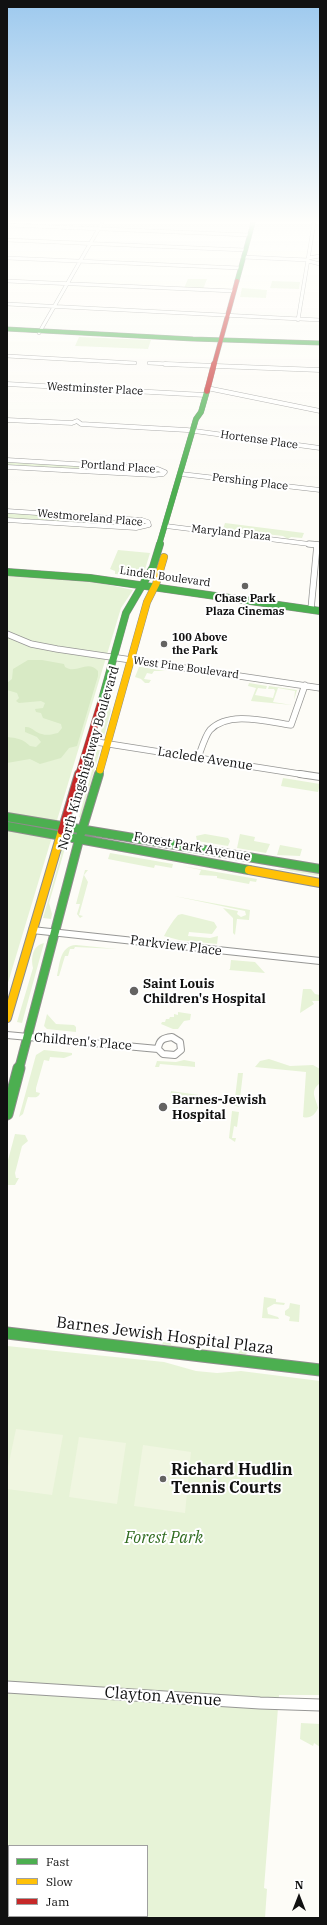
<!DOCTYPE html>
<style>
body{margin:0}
#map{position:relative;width:327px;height:1925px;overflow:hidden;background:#fdfcf7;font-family:"IBM Plex Serif",serif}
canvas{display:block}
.frame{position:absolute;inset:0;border:8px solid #111;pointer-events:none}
.legend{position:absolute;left:8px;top:1845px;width:140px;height:72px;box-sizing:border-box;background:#fff;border:1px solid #a0a0a0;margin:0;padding:5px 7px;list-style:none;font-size:12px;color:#111}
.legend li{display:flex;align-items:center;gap:8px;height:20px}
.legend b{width:20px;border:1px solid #a0a0a0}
.north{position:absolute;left:279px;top:1877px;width:40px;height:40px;-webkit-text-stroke:3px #fff;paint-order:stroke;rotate:0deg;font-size:11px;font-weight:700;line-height:16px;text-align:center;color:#111}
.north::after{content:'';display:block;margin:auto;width:14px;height:18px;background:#111;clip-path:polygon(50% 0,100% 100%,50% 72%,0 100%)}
</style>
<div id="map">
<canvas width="327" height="1925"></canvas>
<div class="frame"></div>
<ul class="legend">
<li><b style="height:5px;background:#4caf50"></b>Fast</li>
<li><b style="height:5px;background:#ffc107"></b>Slow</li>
<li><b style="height:5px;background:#c62828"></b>Jam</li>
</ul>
<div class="north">N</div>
</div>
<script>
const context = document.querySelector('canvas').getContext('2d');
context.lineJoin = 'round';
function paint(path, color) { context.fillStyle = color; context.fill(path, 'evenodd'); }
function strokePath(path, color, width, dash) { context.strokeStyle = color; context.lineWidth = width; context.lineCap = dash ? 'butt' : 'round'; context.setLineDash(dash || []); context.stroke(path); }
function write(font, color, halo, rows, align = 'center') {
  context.font = font + ' "IBM Plex Serif",serif'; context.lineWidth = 4; context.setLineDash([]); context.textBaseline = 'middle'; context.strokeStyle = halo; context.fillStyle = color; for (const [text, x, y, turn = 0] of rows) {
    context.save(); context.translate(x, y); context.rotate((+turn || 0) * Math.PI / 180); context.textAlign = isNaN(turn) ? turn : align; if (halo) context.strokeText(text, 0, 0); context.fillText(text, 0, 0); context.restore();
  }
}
const green = new Path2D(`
 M188 279H207L203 289 184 288Z
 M272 281 300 282 299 289 270 288Z
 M242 288 267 290 266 298 240 297Z
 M79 337 151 340 148 349 75 346Z
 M7 461 156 470 161 471 159 474 7 466Z
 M7 513 141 521 146 524 139 526 7 518Z
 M225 523 304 533 302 538 291 537 288 539 283 536 223 529Z
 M118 550 150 553 143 576 115 574V571L110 569Z
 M7 575 85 580 133 590 121 608 7 986Z
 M139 667H141L165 671H154L152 674 147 673 144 679 151 680 149 683H145L141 679 135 677Z
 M116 668 108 701 111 711 104 736H100L107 707 106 701Z
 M249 683 267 686 266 689 258 688 255 695 273 698 275 691 274 689H268L269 686 297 690 294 700 295 691 278 688 273 702 292 705 251 701 256 688 248 686Z
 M95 750H100L81 818 79 817 93 767 90 756Z
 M283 778 320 784 318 792 281 786Z
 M205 834 228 838 230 841 228 846 197 841 196 836Z
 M240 834 255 837 254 841 270 844 266 853 237 848Z
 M97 839 273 870 293 868 320 873V876L284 870 273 871Z
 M280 845 302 849 300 856 277 855Z
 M60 847 65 848 49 903 52 914 51 919 43 918 61 855Z
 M110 853 173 864 172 868 155 865 154 868 108 859Z
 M182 866 257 879 256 882 250 881 249 884 217 878V876L199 875 201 870Z
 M85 870H88L84 875 88 882 79 915 83 916 80 918 77 914 80 904H76Z
 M174 896 250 910 249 920 237 919 235 935 233 933V918L223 908 238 911 237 914 241 917 246 915 245 911Z
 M182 914 214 922 217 927 212 934 189 932 188 936 210 938 218 936 217 944 179 940 164 936C168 928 172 922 178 915Z
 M44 943 22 1023 17 1022 33 968C31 958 32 946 44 943Z
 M76 945 117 949 75 947 74 949H70L68 956H65L59 976H57C60 963 60 946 76 945Z
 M231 960 255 962 265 973 229 970 230 969Z
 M303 989H311L315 994 320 995V1001H312L314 1004 300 1013Z
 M178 1012 191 1014 190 1020 184 1021 178 1029H173L161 1024 162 1022H165L166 1019H169L170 1017H174V1014L178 1015Z
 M47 1014 56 1024 74 1025 76 1027V1032L47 1029 44 1026Z
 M44 1050 72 1053V1055L64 1058 50 1057 49 1061 44 1060 36 1088V1092L40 1093C38 1099 33 1097 28 1097L23 1114 19 1117 36 1055Z
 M269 1059 290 1066 313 1065 320 1069V1083C309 1092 316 1097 318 1108 315 1115 310 1119 303 1117L306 1072 255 1067 260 1061Z
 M184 1060 195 1062V1067L160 1064 159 1067H155L157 1061 176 1062Z
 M238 1073H243L239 1107 232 1105 235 1098Z
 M171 1091 199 1095 206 1101 170 1097Z
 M232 1111 239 1112 237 1127 234 1126 232 1138H236L235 1142 229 1138Z
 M15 1134 25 1135 28 1141 22 1146 15 1173 16 1178H19L15 1185H7V1164Z
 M264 1297 276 1299V1302L285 1303 284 1305 274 1304 267 1308 268 1314 278 1317 279 1319 262 1318Z
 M290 1303 300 1305 299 1322 289 1321 290 1317 285 1315V1311L289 1308Z
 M163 1342 171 1343V1345L238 1353 244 1347 248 1352 245 1355 162 1345Z
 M7 1346 164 1362 196 1371 217 1373 241 1371 320 1381V1695H279L264 1888 267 1889 265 1918H7ZM9 1846H147V1916H9Z
 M301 1723 320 1724V1747L314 1743 313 1746 300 1739Z`);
const forest = new Path2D(`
 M28 660H42L64 664 65 667C77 675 87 659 98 671V676L77 746 69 748 61 758 40 764 30 759 7 763V737C17 738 23 739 30 746L36 747 41 742 37 737 25 732V727C32 726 35 733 42 734 47 736 53 734 58 733L62 728 61 724 43 718 41 713 36 712 35 709 43 708 45 703 41 701 19 703 16 701 19 698 17 693 7 690V683L12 679 13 669Z`);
const pitch = new Path2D(`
 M16 1429 63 1435 52 1495 7 1489V1472Z
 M79 1437 126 1443 117 1504 69 1497Z
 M143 1445 191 1452 185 1513 134 1506Z`);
const streetFar4 = new Path2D(`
 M7 225 249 235
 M7 240 245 250
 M243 257 308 260
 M7 258 240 268
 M308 258 320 256
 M308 261 320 264
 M7 281 234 291
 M7 304 320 320
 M298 320 314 223
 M39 333 102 223
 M7 356 135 363
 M149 363 189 365`);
const streetFar3 = new Path2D(`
 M165 364 320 370
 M7 384 205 395
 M207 388 320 411
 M7 420 72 423 77 421 81 424 187 430 320 448
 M7 460 158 469 165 472 163 474 154 475 7 467
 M181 474 320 490
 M7 511 142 520 148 522 149 525 136 528 7 520
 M166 526 317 545`);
const streetFar2 = new Path2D(`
 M309 544 320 545
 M311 609 317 545
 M7 634 31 644 57 649 320 688
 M90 741 306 775
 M198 758C201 750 205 736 210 730 229 710 268 722 291 725L305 685`);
const streetFar1 = new Path2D(`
 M300 774 320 777
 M32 930 320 961
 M7 1035 158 1049
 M172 1037 180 1042 181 1050 175 1055 163 1054 158 1049C159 1040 163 1038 172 1037Z`);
const street = new Path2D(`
 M7 1687 260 1703 320 1705`);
const fastFar4 = new Path2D(`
 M237 281 253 223
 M7 329 193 339 320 343`);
const fastFar3 = new Path2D(`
 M159 545 196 419 201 412 207 391`);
const fastFar2 = new Path2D(`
 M7 572 90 578 320 611
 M101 703 126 613 153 567 160 544
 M99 775 100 770`);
const fastFar1 = new Path2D(`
 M7 817 320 869
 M7 826 249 870
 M19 1069 79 840 99 774`);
const fast = new Path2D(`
 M7 1114 19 1068
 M7 1333 320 1370`);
const slowFar1 = new Path2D(`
 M100 770 147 602 156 584 164 557`);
const slow = new Path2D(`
 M249 870 320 883
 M7 1018 62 831`);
const jamFar3 = new Path2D(`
 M214 365 237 281`);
const jamFar2 = new Path2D(`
 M207 391 214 364`);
const jamFar1 = new Path2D(`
 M79 775 101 703`);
const jam = new Path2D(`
 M62 831 79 774`);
const markers = [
 [245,586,4,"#646362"],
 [164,644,4,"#646362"],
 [134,991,5,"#646362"],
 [163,1107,5,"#646362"],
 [163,1479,4,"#646362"]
];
const farStreetnames = [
 ["Westminster Place",95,389,3],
 ["Hortense Place",259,440,8],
 ["Portland Place",118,467,4],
 ["Pershing Place",250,482,7],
 ["Westmoreland Place",90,518,5],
 ["Maryland Plaza",231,533,6],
 ["Lindell Boulevard",165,577,8],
 ["West Pine Boulevard",186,668,8]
];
const farPoinames = [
 ["Chase Park",245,599],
 ["Plaza Cinemas",245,612],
 ["100 Above",172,638,"left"],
 ["the Park",172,651,"left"]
];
const streetNames = [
 ["North Kingshighway Boulevard",89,758,-74],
 ["Laclede Avenue",205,759,9],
 ["Forest Park Avenue",192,847,10],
 ["Parkview Place",176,946,7],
 ["Children's Place",83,1042,5]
];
const poiNames = [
 ["Saint Louis",143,984],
 ["Children's Hospital",143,999],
 ["Barnes-Jewish",172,1100],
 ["Hospital",172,1115]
];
const nearStreetnames = [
 ["Barnes Jewish Hospital Plaza",165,1336,7],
 ["Clayton Avenue",163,1697,4]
];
const nearPoinames = [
 ["Richard Hudlin",171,1470],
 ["Tennis Courts",171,1488]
];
const nearParknames = [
 ["Forest Park",164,1538]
];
paint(green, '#e7f3d7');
paint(forest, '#d8eac5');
paint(pitch, '#f0f6e1');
strokePath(streetFar4, '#979795', 4);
strokePath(streetFar3, '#979795', 5);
strokePath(streetFar2, '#979795', 7);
strokePath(streetFar1, '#979795', 8);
strokePath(street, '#979795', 13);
strokePath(fastFar4, '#8e8d8b', 5);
strokePath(fastFar3, '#8e8d8b', 6);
strokePath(fastFar2, '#8e8d8b', 8);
strokePath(fastFar1, '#8e8d8b', 10);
strokePath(fast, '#8e8d8b', 13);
strokePath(slowFar1, '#8e8d8b', 8);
strokePath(slow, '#8e8d8b', 10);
strokePath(jamFar3, '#8e8d8b', 5);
strokePath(jamFar2, '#8e8d8b', 6);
strokePath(jamFar1, '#8e8d8b', 8);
strokePath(jam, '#8e8d8b', 10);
strokePath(streetFar4, '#fffffe', 3);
strokePath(streetFar3, '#fffffe', 4);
strokePath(streetFar2, '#fffffe', 5.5);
strokePath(streetFar1, '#fffffe', 6);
strokePath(street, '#fffffe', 11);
strokePath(fastFar4, '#4caf50', 4);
strokePath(fastFar3, '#4caf50', 5.5);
strokePath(fastFar2, '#4caf50', 7);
strokePath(fastFar1, '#4caf50', 8);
strokePath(fast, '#4caf50', 11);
strokePath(slowFar1, '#ffc107', 7);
strokePath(slow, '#ffc107', 8);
strokePath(jamFar3, '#c62828', 4);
strokePath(jamFar2, '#c62828', 5.5);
strokePath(jamFar1, '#c62828', 7);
strokePath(jam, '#c62828', 8);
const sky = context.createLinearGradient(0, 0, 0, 493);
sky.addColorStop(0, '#9dc9ee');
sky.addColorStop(0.45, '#fefefb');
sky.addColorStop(1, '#fefefb00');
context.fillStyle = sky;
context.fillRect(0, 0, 327, 493);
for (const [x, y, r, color] of markers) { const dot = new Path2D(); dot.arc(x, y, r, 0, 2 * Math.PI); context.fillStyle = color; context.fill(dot); strokePath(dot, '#fff', 1.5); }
write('11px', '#111', '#fff', farStreetnames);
write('bold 11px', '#111', '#fff', farPoinames);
write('13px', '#111', '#fff', streetNames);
write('bold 13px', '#111', '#fff', poiNames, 'left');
write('16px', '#111', '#fff', nearStreetnames);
write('bold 16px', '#111', '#fff', nearPoinames, 'left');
write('italic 16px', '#2f6b1f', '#fff', nearParknames);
</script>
